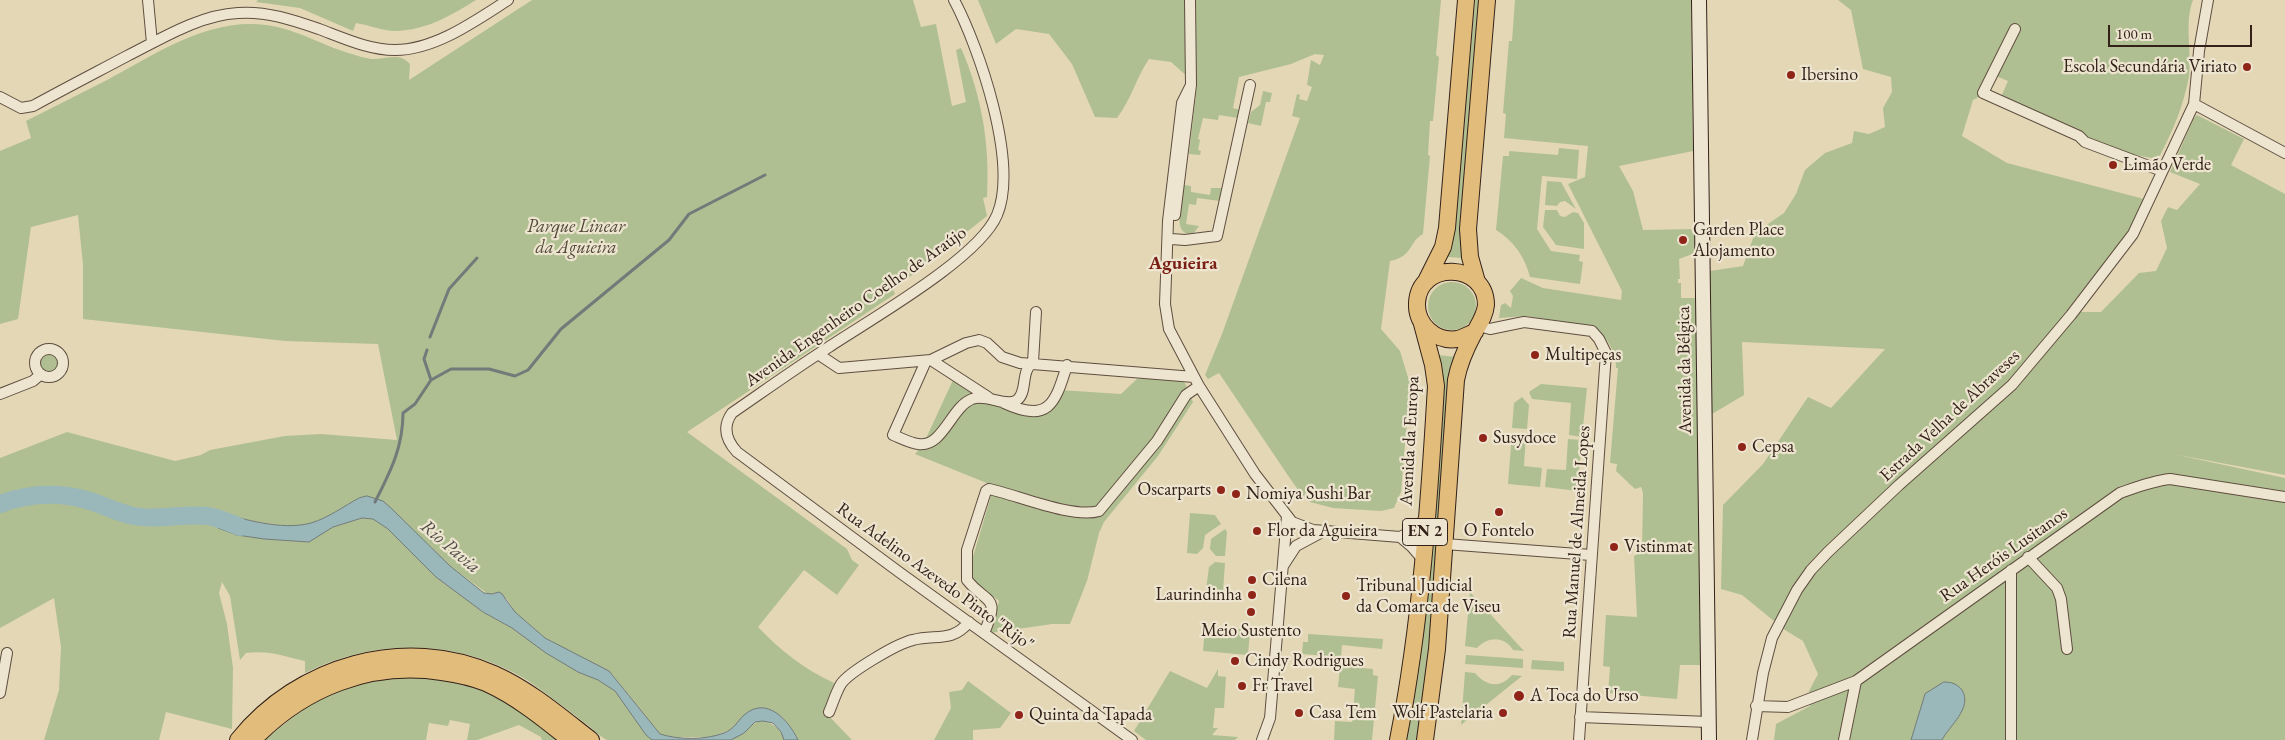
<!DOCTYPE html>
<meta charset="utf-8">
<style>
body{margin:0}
#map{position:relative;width:2285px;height:740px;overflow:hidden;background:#e3d7b6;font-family:"EB Garamond",serif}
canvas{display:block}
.scale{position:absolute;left:2108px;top:25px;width:144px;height:22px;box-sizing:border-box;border:2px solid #332119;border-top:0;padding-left:6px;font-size:15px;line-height:18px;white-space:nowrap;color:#332119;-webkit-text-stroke:4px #ede5d0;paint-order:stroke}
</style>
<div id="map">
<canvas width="2285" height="740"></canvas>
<div class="scale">100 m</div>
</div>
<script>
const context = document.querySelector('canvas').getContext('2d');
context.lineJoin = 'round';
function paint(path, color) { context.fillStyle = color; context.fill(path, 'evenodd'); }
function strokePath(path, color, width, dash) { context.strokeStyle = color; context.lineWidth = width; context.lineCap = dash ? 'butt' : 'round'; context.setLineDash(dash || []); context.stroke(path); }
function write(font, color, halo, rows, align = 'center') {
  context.font = font + ' "EB Garamond",serif'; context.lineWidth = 4.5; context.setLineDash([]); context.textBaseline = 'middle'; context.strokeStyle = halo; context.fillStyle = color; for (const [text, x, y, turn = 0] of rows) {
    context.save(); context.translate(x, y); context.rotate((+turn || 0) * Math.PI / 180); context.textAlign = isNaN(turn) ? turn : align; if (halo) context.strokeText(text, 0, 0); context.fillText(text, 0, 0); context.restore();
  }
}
const green = new Path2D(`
 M258 0H476C450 16 427 30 395 31 383 31 369 25 356 23L353 31 300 8 256 2Z
 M532 0H913L921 27 936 24 952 106 966 102 956 50 961 48C982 96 990 145 987 197L983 198 987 216 893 290 895 294 687 432 847 549 852 560 859 565 837 595 804 570 758 627C781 651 804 669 834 683L824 711 852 740H798C790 724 783 715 766 708L745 715 736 727 713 737H671L660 734 612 674 545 638 515 612 507 599 495 593 488 594 450 566 430 546 371 497 359 498C344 506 328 518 311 523 282 531 246 519 217 512L237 535 264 539 308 542 333 527 362 518 373 519 388 529 436 577 483 612 512 628 578 672 598 680 615 691 646 735 652 740C642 740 616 740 607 740 600 737 594 730 589 726 569 711 550 696 530 682 463 639 375 637 305 673V661C282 656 270 650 246 653L240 660 230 596 222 582 219 593 227 624 233 668 232 729 166 712 159 740H44L59 690 61 647 54 598 0 628V458L67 432 175 461 201 455 210 450 285 436 321 434 397 440 378 344 285 341 83 319V265L78 215 31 227 18 319 0 324V151L31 138 26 121C53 107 80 94 107 80 155 54 209 17 266 25 297 29 323 46 352 54 358 56 365 58 371 59 385 60 399 51 410 64L409 80Z
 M978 0H1441L1436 55 1439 57 1433 121H1430L1428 155 1430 156 1423 234C1409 241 1414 256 1390 261L1381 329 1400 351 1410 384 1401 492 1394 508 1381 511 1333 508 1310 502 1304 498 1289 477 1219 373 1208 379 1205 375 1222 334 1300 118 1292 116 1297 94 1300 95 1299 99 1307 101 1312 87 1307 85 1311 60 1320 65 1324 55 1315 54 1291 64 1239 77 1233 108 1240 110 1238 118 1219 115 1218 120 1203 118 1198 139 1200 140 1198 150 1201 151 1200 155 1189 154 1197 85 1171 62 1149 59C1136 78 1131 100 1117 118L1095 117 1072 64 1049 34 1016 29 996 44Z
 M1475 0H1482L1462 258 1448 257 1446 256 1456 218Z
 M1515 0H1691L1693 151 1619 166 1633 191 1643 230 1695 229V253L1679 259 1680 279H1678V283H1681V298H1696L1701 665H1680L1677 699 1608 693 1610 667 1603 666 1606 615 1637 617 1634 556 1642 551 1643 493 1641 487 1635 489 1616 471 1617 464 1610 463 1618 368H1616C1617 354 1606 335 1594 327L1527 316 1499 318 1501 305 1505 303 1511 308 1513 296 1510 291 1521 278 1543 288 1621 300 1622 291 1568 184 1585 177 1588 146 1504 138 1506 114 1503 113 1509 41H1512Z
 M1838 0H2193C2184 23 2192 51 2189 76 2184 105 2172 133 2158 159L2134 155 2091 140 2001 97 2008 81 1996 76 1989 92 1973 100 1962 136 2007 163 2144 199 2132 225 2119 247 2066 312H2101L2139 273 2156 271 2167 248 2161 221 2168 207 2177 210 2200 184 2170 172 2194 118 2197 115 2244 139 2231 165 2285 194V475L2173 454 2285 478V740H1774L1776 724 1810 706 1809 691 1818 674 1803 641 1785 630 1742 595 1721 589 1723 505 1763 464 1808 397 1831 408 1885 349 1742 342 1744 395 1712 414 1710 271 1743 266 1755 233 1784 213 1796 194 1805 170 1825 153 1852 143 1854 131 1869 134 1885 127 1883 108 1892 92 1891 77 1863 69 1851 10Z
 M1263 91 1272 93 1270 102H1266L1261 126 1248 123 1251 112 1260 105Z
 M1559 148 1579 150 1577 179 1542 176 1537 229 1551 251 1580 255 1579 261 1583 262 1580 284 1530 277C1525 257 1514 241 1496 230L1503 156H1509V151L1558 155Z
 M1547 181 1561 182 1576 209 1565 201 1560 202 1557 206 1545 205Z
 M1184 185 1191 186V192L1210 195 1211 188H1223L1220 201 1197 198 1196 205 1189 204 1186 224 1199 226 1193 234C1170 237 1183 199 1184 185Z
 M1545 210H1557L1560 216 1565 217 1573 212 1578 213 1584 223V249L1556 245 1543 227Z
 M1428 306a24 24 0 1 1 48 0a24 24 0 1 1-48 0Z
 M38 363a10 10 0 1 1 20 0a10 10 0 1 1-20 0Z
 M1438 355 1456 357 1447 402 1427 668 1419 730 1417 740H1406C1431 613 1432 484 1438 355Z
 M1152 378 1184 381 1193 402 1158 456 1104 522 1099 533 1087 581 1070 624H1052L990 633 999 601 967 577 994 486 915 454 923 445 953 380 1036 411 1059 390 1121 394 1137 379Z
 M1541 384 1587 388 1582 437 1569 435 1571 403 1532 399 1529 392Z
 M1522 397 1529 405 1527 429 1512 428 1514 403Z
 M1512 433 1526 435 1524 466 1542 468 1540 487 1508 484Z
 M1568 439 1582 440 1577 491 1545 487 1547 469 1566 470Z
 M1190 513 1215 515 1221 524 1205 535 1203 548 1197 554 1187 553Z
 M1225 529 1227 532 1225 556H1216L1210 549 1211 539Z
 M1215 562 1225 563 1223 591 1206 590 1209 567Z
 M1470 592 1524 651 1513 650C1505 636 1488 636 1477 648L1465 646Z
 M1205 626 1250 630 1248 655 1203 651Z
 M1308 634 1383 639 1382 649 1342 645 1341 657 1302 654 1303 642H1308Z
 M1466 655 1523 659V668L1465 664Z
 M1532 660 1564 662V671L1531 669Z
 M1340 666 1373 669V675L1378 676 1372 740H1334L1335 721 1352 722 1355 689 1338 687Z
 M1218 669V676L1226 677 1224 708H1215L1213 728H1218L1212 735 1238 737 1235 740H1146L1134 731 1170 671 1207 688Z
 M1465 672 1475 673C1486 686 1500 689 1512 675L1522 676 1461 725Z
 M408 676 465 682 514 705 562 740H542L541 737 519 725 477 740H467L470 724 450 720 448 726 429 723 426 740H264L319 697 368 681Z
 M968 681 1011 713 1000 728 973 730V740H934L951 708 949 692 962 690Z
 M763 721C774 724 780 728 784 740H731C742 734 751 722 763 721Z`);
const water = new Path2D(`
 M367 496 383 501 392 509 450 566 484 593 492 594 499 592 502 594 515 612 545 638 609 671 660 734C679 740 706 740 724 733 734 729 737 722 744 715 767 695 789 721 798 740H784L781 732 773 723 763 721 755 722 744 733 731 740H652L646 735 615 691 598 680 578 672 546 653 512 628 483 612 436 577 388 529 373 519 362 518 333 527 309 542 264 539 237 535 218 528 216 512C245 519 281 531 311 523 328 518 344 506 359 498Z
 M1944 682C1952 682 1957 684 1962 690 1973 708 1949 726 1942 740H1911L1925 694Z`);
const stream = new Path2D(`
 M430 337 449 289 477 258
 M427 350 424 359 431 380
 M375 502C390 472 403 448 403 413L415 404 431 380 451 369H489L515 376 528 370 561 329 669 240 689 214 765 175`);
const river = new Path2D(`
 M0 504C27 494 55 492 83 499 100 503 117 513 134 516 158 521 183 513 207 516 218 517 230 523 240 527`);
const street = new Path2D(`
 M148 0 152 43
 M954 0C979 47 1019 163 997 215 979 258 871 319 829 347 796 368 764 391 732 413 722 427 726 440 737 452L899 572 1132 740
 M2015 29 1983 93 2079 136 2085 142 2162 171
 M1191 85 1182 103 1168 221 1165 304 1169 329 1199 386 1255 474 1292 522 1313 530 1400 537
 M0 97 21 108 33 106C64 89 95 73 127 56 161 39 199 15 238 13 267 11 293 20 319 29 343 38 369 50 395 50 435 50 475 21 508 0
 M2194 104 2285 153
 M1175 215 1191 85 1190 0
 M1171 239 1185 240 1217 236 1250 85
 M1479 326 1490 329 1524 322 1592 331 1599 339 1606 353 1579 740
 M35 363a14 14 0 1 1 28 0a14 14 0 1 1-28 0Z
 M818 354 839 368 931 360 966 343 979 340 987 343 1002 357 1020 363 1194 377
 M931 360 988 397
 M926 361 893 435C901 438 910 443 918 444 943 448 951 407 972 399 986 393 1006 408 1017 400 1028 392 1020 372 1033 362
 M1033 362 1036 312
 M0 394 33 381 41 374
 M1004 403C1048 423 1055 405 1067 365
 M1445 544 1591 555
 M2028 557 2057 588 2061 599 2067 649
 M1424 561 1412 547 1400 537 1414 530 1426 517
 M1283 566 1296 546 1324 531
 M2011 570V740
 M984 633C1001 594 987 605 967 580V550L986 491 989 489C1017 495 1073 519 1099 511L1157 441 1186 395 1199 386
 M0 693 7 653
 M1756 706 1788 707 1856 681 2120 493C2137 487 2152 481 2170 479L2285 497
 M829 712C833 703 836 692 841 684 849 672 898 643 913 640 935 634 952 643 969 622
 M1580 717 1709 722
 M1262 740 1270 718 1287 516
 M1752 740 1763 673 1772 638 1797 590 1811 570 1828 552 1899 485 2012 385 2071 315 2133 234 2194 104 2199 51 2208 0
 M1844 740 1856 681`);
const secondary = new Path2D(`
 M1699 0 1709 740`);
const primary = new Path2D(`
 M1426 281 1443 247 1447 228 1466 0
 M1477 282 1470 257 1468 229 1487 0
 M238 740C298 665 405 634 494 674 530 690 560 716 591 740
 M253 740C303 688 370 661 442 672 456 674 472 677 486 683 517 697 544 719 570 740
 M1398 740C1421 623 1429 505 1436 386L1433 365 1422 324
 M1425 740 1437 649 1456 380C1459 364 1466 348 1474 333 1479 324 1485 316 1486 305 1486 262 1419 260 1417 303 1416 325 1436 342 1457 339 1463 338 1469 334 1475 332`);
const markers = [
 [2247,67,5,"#8f2418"],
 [1791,75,5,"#8f2418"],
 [2113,165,5,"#8f2418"],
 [1683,240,5,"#8f2418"],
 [1535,355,5,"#8f2418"],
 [1483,438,5,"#8f2418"],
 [1742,447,5,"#8f2418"],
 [1221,490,5,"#8f2418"],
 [1236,494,5,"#8f2418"],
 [1499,512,5,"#8f2418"],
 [1257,531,5,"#8f2418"],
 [1614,547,5,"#8f2418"],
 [1252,580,5,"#8f2418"],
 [1252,595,5,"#8f2418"],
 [1346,596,5,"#8f2418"],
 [1251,612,5,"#8f2418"],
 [1235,661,5,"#8f2418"],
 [1242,686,5,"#8f2418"],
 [1519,696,6,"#8f2418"],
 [1299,713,5,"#8f2418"],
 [1503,713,5,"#8f2418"],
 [1019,715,5,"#8f2418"]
];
const shields = [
 [1425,532,45]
];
const shieldNames = [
 ["EN 2",1425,532]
];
const poiNames = [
 ["Escola Secundária Viriato",2237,67,"right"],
 ["Ibersino",1801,75],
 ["Limão Verde",2123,165],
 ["Garden Place",1693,230],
 ["Alojamento",1693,251],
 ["Multipeças",1545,355],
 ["Susydoce",1493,438],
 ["Cepsa",1752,447],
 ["Oscarparts",1211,490,"right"],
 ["Nomiya Sushi Bar",1246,494],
 ["Flor da Aguieira",1267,531],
 ["O Fontelo",1499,531,"center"],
 ["Vistinmat",1624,547],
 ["Cilena",1262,580],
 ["Tribunal Judicial",1356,586],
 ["da Comarca de Viseu",1356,607],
 ["Laurindinha",1242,595,"right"],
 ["Meio Sustento",1251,631,"center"],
 ["Cindy Rodrigues",1245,661],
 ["Fr Travel",1252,686],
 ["A Toca do Urso",1530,696],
 ["Casa Tem",1309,713],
 ["Wolf Pastelaria",1493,713,"right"],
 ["Quinta da Tapada",1029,715]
];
const parkNames = [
 ["Parque Linear",576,227],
 ["da Aguieira",576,248]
];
const streetNames = [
 ["Avenida Engenheiro Coelho de Araújo",856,307,-35],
 ["Avenida da Bélgica",1685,370,-91],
 ["Estrada Velha de Abraveses",1950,416,-43],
 ["Avenida da Europa",1410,441,-87],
 ["Rua Manuel de Almeida Lopes",1577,532,-86],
 ["Rua Heróis Lusitanos",2004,555,-35],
 ["Rua Adelino Azevedo Pinto \"Rijo\"",935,577,36]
];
const neighbourhoodNames = [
 ["Aguieira",1183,264]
];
const waterNames = [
 ["Rio Pavia",450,547,40]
];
paint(green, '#b0bf91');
paint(water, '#9ab7ba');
strokePath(water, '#717b7a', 1);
strokePath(stream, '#717b7a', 3);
strokePath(river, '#9ab7ba', 18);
strokePath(street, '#5f4e40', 12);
strokePath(secondary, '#332119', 16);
strokePath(primary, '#332119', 18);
strokePath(street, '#ede5d0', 10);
strokePath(secondary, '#ede5d0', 14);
strokePath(primary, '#e2bc7b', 16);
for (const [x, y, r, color] of markers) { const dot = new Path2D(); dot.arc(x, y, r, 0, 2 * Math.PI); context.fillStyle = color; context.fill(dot); strokePath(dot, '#ede5d0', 2); }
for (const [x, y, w] of shields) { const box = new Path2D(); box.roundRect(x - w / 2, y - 13.5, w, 27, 4); context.fillStyle = '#ede5d0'; context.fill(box); strokePath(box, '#332119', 1); }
write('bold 16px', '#332119', null, shieldNames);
write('18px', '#332119', '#ede5d0', poiNames, 'left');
write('italic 18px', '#524837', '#ede5d0', parkNames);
write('18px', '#332119', '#ede5d0', streetNames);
write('bold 19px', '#7a1f14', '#ede5d0', neighbourhoodNames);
write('italic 19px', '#524e49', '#ede5d0', waterNames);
</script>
